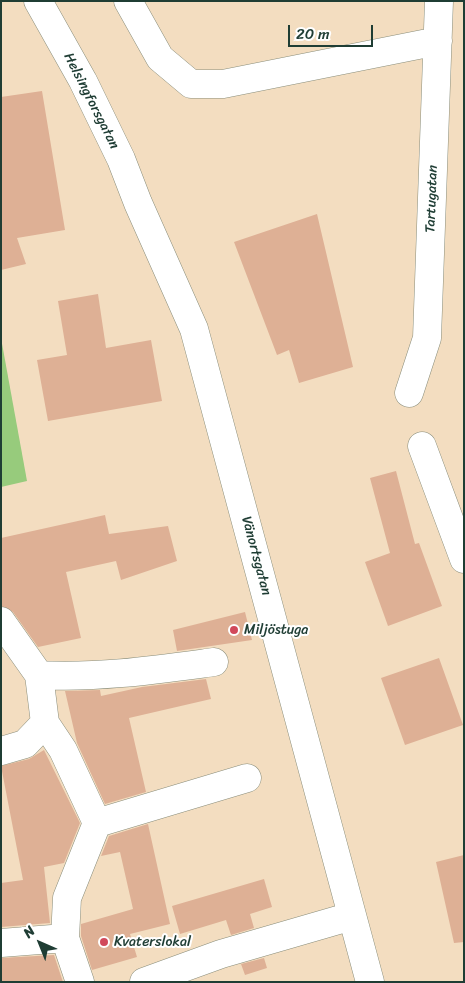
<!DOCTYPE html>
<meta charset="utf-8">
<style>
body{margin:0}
#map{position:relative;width:465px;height:983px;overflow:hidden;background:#f3ddc0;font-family:Sriracha,sans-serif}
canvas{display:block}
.frame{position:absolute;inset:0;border:2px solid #1f3d34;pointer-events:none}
.north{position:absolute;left:15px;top:918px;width:50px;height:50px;-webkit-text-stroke:4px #fff;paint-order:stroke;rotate:316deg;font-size:14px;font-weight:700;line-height:20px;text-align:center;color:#1f3d34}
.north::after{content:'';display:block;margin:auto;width:18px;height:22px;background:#1f3d34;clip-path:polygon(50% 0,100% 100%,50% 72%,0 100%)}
.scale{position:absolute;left:288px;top:25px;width:85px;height:22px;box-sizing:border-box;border:2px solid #1f3d34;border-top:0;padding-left:6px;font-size:15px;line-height:18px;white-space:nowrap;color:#1f3d34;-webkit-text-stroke:4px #fff;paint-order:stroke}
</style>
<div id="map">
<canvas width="465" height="983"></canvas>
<div class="frame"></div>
<div class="north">N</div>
<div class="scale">20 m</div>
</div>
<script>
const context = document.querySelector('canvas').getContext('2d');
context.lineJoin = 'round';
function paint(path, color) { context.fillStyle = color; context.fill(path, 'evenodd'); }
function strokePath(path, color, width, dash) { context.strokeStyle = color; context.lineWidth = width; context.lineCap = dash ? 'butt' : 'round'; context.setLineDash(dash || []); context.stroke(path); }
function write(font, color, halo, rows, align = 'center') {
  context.font = font + ' Sriracha,sans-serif'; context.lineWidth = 4; context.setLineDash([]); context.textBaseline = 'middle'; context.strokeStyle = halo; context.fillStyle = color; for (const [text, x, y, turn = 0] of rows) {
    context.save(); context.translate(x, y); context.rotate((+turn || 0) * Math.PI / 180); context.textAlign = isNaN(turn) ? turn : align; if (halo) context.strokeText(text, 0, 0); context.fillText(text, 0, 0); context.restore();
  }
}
const green = new Path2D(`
 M1 338 27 481 1 487Z`);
const building = new Path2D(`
 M42 91 65 230 17 238 26 264 1 270V97Z
 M317 214 353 367 299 383 289 350 277 355 234 242Z
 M98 294 106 348 151 340 162 401 48 421 37 360 67 355 58 301Z
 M396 471 415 544 419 543 442 606 388 626 365 562 390 553 370 478Z
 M105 515 109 534 168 526 177 561 121 580 116 561 66 572 81 638 38 647 13 612 1 606V538Z
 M245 612 252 640 177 651 173 630Z
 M439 658 463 725 405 745 381 678Z
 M206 679 211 699 129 718 146 792 105 804 77 743 65 691 100 690 101 696 142 687Z
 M44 750 80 823 64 863 44 867 50 923 1 927V883L23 880 1 766 29 759Z
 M148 824 170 924 130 934 137 957 92 970 81 936V924L133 909 120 852 101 856 109 836Z
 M464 855V942L454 943 436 862Z
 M264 879 272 907 250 914 254 928 231 935 226 920 180 934 172 906Z
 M54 955 63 982H1V958Z
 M264 958 267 968 245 975 241 964Z`);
const minor = new Path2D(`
 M38 1 83 81 121 159 138 203 194 329 370 982
 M128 1 160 58 191 84H223L438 41
 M409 393 427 338 439 1
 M422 446 464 559
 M1 621 39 675 45 723 25 744 1 751
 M39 675C100 678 154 670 214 662
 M45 723 63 750 97 823 247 778
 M65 938 67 898 97 823
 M1 943 65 938 80 982
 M144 982 221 954 352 916`);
const markers = [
 [234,630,5,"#d1495b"],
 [104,942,5,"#d1495b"]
];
const streetNames = [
 ["Helsingforsgatan",91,101,63],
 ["Tartugatan",432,199,-88],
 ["Vänortsgatan",256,556,75]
];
const poiNames = [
 ["Miljöstuga",244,630],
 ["Kvaterslokal",114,942]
];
paint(green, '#97cb7c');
paint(building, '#deb095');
strokePath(minor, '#898d7a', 29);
strokePath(minor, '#fff', 28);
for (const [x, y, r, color] of markers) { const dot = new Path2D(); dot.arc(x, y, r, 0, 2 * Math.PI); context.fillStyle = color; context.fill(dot); strokePath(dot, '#fff', 2); }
write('14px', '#1f3d34', '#fff', streetNames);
write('14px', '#1f3d34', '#fff', poiNames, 'left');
</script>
